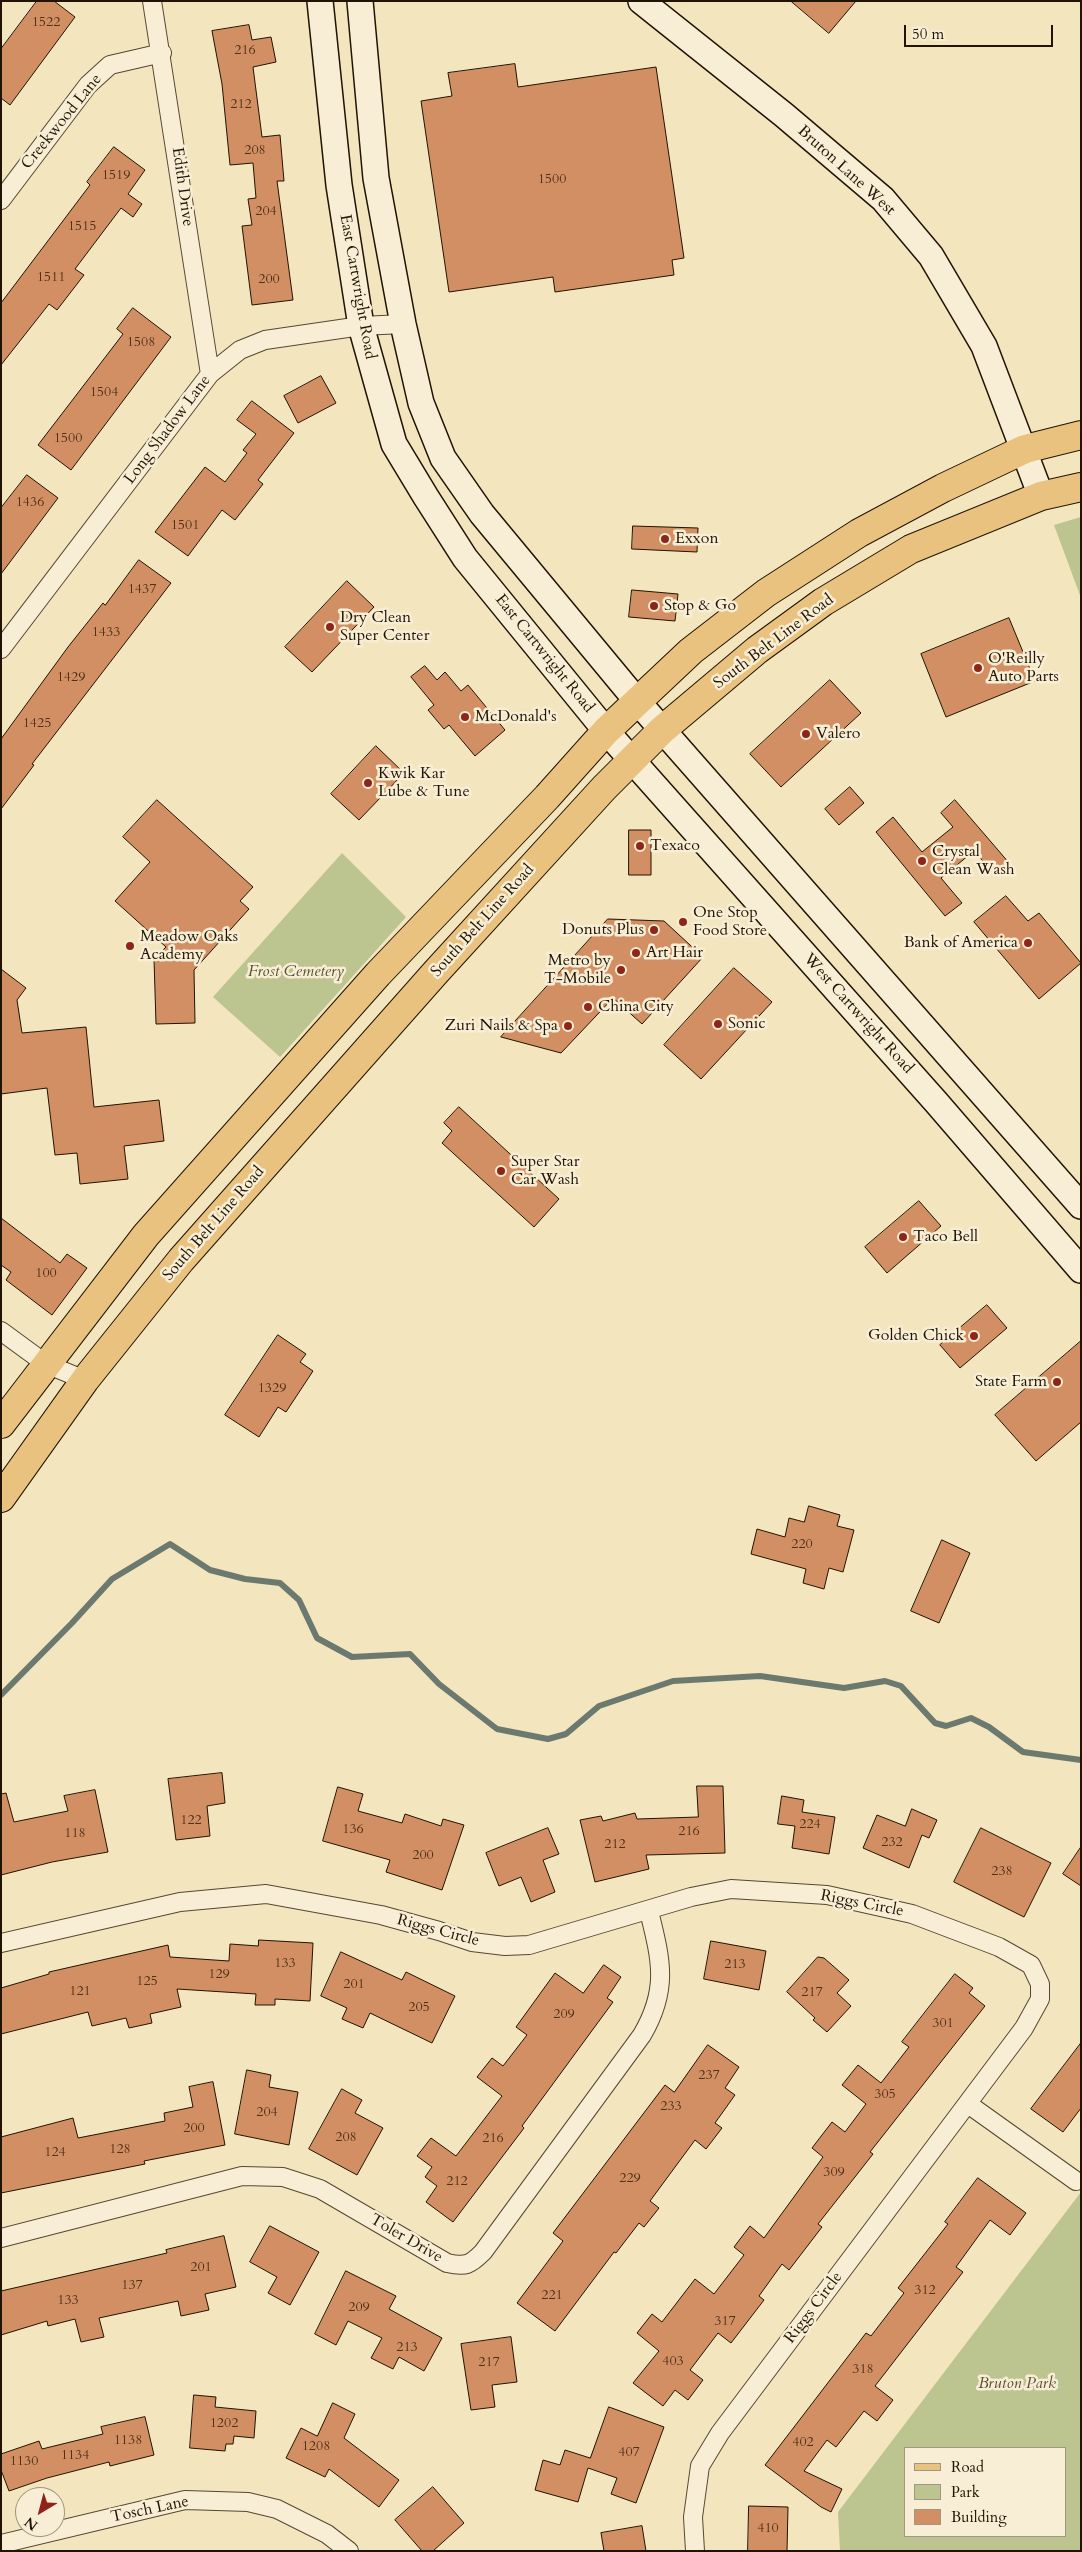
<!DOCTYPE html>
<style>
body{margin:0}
#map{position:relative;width:1082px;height:2552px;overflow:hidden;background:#f3e5be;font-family:Cardo,serif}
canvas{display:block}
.frame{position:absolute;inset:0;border:2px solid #201301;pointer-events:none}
.legend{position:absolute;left:904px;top:2447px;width:162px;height:90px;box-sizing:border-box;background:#f7eed5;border:1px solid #a19680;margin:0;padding:6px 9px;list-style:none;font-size:15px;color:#201301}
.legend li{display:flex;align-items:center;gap:10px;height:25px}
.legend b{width:25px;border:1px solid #a19680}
.north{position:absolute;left:15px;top:2487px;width:50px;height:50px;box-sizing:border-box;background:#f7eed5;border:1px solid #a19680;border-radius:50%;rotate:217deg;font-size:14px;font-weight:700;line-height:20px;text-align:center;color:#201301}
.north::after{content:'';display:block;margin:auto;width:18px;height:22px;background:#8f2418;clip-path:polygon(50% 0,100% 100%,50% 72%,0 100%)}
.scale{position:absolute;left:904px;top:25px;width:149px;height:22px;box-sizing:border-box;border:2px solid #201301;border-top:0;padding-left:6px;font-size:15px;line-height:18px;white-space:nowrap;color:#201301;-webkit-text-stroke:4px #f7eed5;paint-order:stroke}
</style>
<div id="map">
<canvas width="1082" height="2552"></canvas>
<div class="frame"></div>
<ul class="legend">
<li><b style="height:6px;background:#eac27f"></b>Road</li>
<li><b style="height:14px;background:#bcc490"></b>Park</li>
<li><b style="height:14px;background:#d38f64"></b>Building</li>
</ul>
<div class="north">N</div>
<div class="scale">50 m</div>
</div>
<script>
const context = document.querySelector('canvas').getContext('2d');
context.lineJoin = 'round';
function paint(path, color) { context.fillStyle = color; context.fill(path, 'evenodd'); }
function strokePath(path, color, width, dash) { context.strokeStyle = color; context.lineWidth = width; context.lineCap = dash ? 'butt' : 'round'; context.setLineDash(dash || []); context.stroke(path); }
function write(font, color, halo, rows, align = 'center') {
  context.font = font + ' Cardo,serif'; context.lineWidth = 5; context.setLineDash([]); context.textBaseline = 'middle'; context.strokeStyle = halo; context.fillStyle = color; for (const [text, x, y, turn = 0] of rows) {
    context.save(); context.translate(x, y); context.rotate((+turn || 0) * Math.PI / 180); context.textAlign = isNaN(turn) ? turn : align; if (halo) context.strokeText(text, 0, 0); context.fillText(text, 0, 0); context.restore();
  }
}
const green = new Path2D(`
 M1081 517V598L1054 525Z
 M342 853 406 917 280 1057 213 997Z
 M1081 2192V2551H840L838 2512ZM906 2448H1066V2536H906Z`);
const stream = new Path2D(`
 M1 1695 72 1623 112 1579 170 1544 210 1570 245 1579 280 1583 299 1600 317 1638 352 1657 410 1654 439 1684 497 1729 548 1739 566 1734 599 1706 673 1681 760 1676 844 1688 885 1681 901 1686 935 1723 946 1726 971 1718 989 1727 1023 1752 1081 1760`);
const building = new Path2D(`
 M37 1H54L75 17 10 105 1 98V49Z
 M791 1H856L829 33Z
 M249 25 252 40 271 37 276 62 253 67 262 137 280 135 284 181H277L293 300 252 305 242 226 252 225 248 199 256 198 253 163 230 165 222 84 212 31Z
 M515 64 518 87 656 67 684 258 672 260 674 275 555 292 553 277 449 292 421 101 452 96 448 73Z
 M114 147 145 170 128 194 142 204 133 217 121 208 75 269 84 275 57 310 49 304 1 365V303L90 185 87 182Z
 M133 308 171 337 71 470 38 445 123 334 117 329Z
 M321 376 336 403 298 423 284 396Z
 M252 401 294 433 258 480 263 484 235 520 222 510 188 556 155 532 205 467 225 482 247 453 243 450 256 434 237 420Z
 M27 475 58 498 1 574V508Z
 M633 526 698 528 697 552 632 549Z
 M139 560 171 583 32 764 34 765 1 809V739L68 647 103 603 105 605Z
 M347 581 374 607 312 672 285 647Z
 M632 590 678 594 675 621 629 617Z
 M1009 618 1035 681 946 717 921 654Z
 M425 666 437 680 445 672 461 691 468 685 505 730 475 756 449 725 444 729 428 710 434 705 411 677Z
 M830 680 861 713 781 787 750 754Z
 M376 746 404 773 359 820 331 794Z
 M850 787 864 803 839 825 825 809Z
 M157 800 253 887 240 901 249 909 194 970 195 1023 156 1024 154 959 166 947 115 901 150 862 123 837Z
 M955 800 1010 864 996 876 974 851 941 878 962 903 945 916 876 832 893 817 922 852 953 827 941 813Z
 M629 830H651V875H629Z
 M1006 896 1028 921 1039 913 1081 963 1039 999 974 922Z
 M608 919 664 921 703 957 642 1024 613 998 561 1053 501 1037Z
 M734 968 772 1002 701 1079 664 1045Z
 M1 969 26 988 17 1000 22 1033 86 1027 94 1107 159 1100 164 1141 124 1146 128 1179 80 1184 77 1153 55 1155 47 1088 1 1094Z
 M459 1107 559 1199 534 1227 442 1143 452 1131 444 1123Z
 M919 1201 941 1226 887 1273 865 1247Z
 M1 1218 60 1263 67 1254 87 1268 52 1315 6 1280 11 1272 1 1265Z
 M987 1305 1007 1328 960 1368 940 1345Z
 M278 1335 306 1354 300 1362 313 1371 286 1412 278 1407 259 1437 225 1415Z
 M1081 1341V1422L1036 1461 995 1415Z
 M809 1506 840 1515 837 1526 854 1530 843 1572 829 1568 824 1589 803 1583 806 1569 751 1554 757 1529 785 1537 789 1518 804 1522Z
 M942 1540 970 1553 939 1623 911 1611Z
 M222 1773 225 1803 207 1806 210 1836 176 1840 168 1779Z
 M697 1786H723L725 1853 646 1855 649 1869 595 1882 580 1820 601 1816 603 1821 635 1813 637 1819 698 1817Z
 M338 1787 363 1794 358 1811 402 1823 405 1814 441 1826 443 1819 464 1825 442 1890 386 1872 390 1860 323 1841Z
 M95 1790 108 1852 52 1862 1 1875V1794L6 1793 14 1822 68 1811 64 1796Z
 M782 1796 804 1800 802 1812 835 1817 829 1854 792 1848 795 1826 778 1824Z
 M912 1809 937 1820 929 1838 922 1835 909 1868 863 1848 877 1815 905 1826Z
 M548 1828 559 1854 543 1860 555 1892 531 1902 521 1877 499 1886 486 1853Z
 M981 1828 1051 1863 1024 1917 954 1882Z
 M1081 1847V1886L1063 1874Z
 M259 1940 313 1943 310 2001 275 1999V2005H255L256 1994 177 1989 181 2007 150 2014 152 2023 129 2028 126 2018 92 2026 88 2012 1 2034V1988L49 1974V1972L168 1945 170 1957 229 1961 230 1944 258 1946Z
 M711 1941 766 1951 759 1990 704 1979Z
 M341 1952 402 1980 406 1972 455 1996 432 2043 370 2013 363 2028 342 2019 347 2008 321 1996Z
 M818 1957 824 1958 849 1980 837 1993 851 2006 827 2032 813 2020 815 2018 787 1992Z
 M604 1965 621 1977 607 1998 613 2002 522 2126 524 2128 453 2222 426 2202 437 2186 425 2177 432 2167 417 2156 431 2138 456 2156 502 2096 477 2077 492 2058 503 2066 527 2035 516 2027 555 1973 583 1993Z
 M955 1974 973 1988 969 1993 985 2006 870 2152 873 2154 818 2224 822 2227 789 2270 782 2264 759 2296 764 2300 731 2343 718 2333 690 2370 703 2380 688 2400 675 2390 663 2406 633 2383 659 2351 637 2333 652 2314 662 2322 695 2279 714 2294 744 2255 734 2247 750 2226 764 2238 823 2157 812 2148 832 2122 845 2132 866 2104 842 2085 858 2065 881 2083 909 2047 902 2042Z
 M1081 2043V2108L1063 2132 1031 2109Z
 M708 2045 739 2067 725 2088 735 2095 715 2123 722 2128 706 2149 695 2140 650 2201 659 2208 644 2227 639 2223 616 2253 614 2252 555 2331 517 2303 563 2241 553 2233 665 2085 674 2092Z
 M247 2070 271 2075 269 2087 298 2092 289 2145 235 2134Z
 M213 2082 225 2145 144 2161 145 2164 1 2193V2137L73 2118 78 2138 165 2121 164 2113 193 2107 189 2087Z
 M342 2089 362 2100 355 2113 383 2128 357 2175 309 2149Z
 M978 2178 1026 2213 1010 2235 990 2220 956 2267 963 2272 875 2386 893 2400 877 2421 864 2411 836 2447 827 2440 804 2471 842 2489 831 2512 821 2507 765 2465 866 2333 871 2336 904 2293 898 2288 948 2224 945 2222Z
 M270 2226 319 2252 290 2305 268 2293 277 2277 250 2262Z
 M224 2236 236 2287 205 2294 209 2310 181 2316 178 2301 99 2318 104 2337 81 2342 75 2319 48 2326 47 2321 1 2335V2291L167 2253 166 2250Z
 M346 2271 396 2296 389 2309 442 2338 424 2371 399 2357 393 2369 371 2358 382 2338 348 2321 336 2345 315 2334Z
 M511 2337 517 2382 492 2385 495 2407 471 2410 461 2344Z
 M194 2395 216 2397 215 2407 256 2411 254 2438 234 2436 233 2444H226L225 2451 190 2448Z
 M333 2403 355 2414 344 2438 399 2480 379 2507 329 2469 325 2477 286 2458 301 2428 317 2436Z
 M609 2407 664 2427 636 2503 611 2494 617 2478 588 2468 578 2502 535 2490 543 2460 560 2465 565 2450 590 2458Z
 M145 2417 154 2455 110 2466 109 2462 47 2478 9 2491 1 2470V2454L39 2441 42 2449 103 2434 101 2427Z
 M433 2487 464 2523 433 2551H422L395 2520Z
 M749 2506 788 2507 787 2551H748Z
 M642 2526 646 2551H604L601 2533Z`);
const street = new Path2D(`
 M152 1 210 374
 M1 200 88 85 110 65 162 53
 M1 649 210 374 240 350 265 340 361 326 403 324
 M1 1331 46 1364 85 1380
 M1 1943 180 1902 266 1894 381 1915 439 1931 472 1942 505 1946 529 1945 691 1897 731 1889 827 1895 912 1914 999 1947 1031 1965 1040 1984V1999L1024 2028 720 2433 700 2466 693 2517 695 2551
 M968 2104 1076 2181
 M1 2238 242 2176 283 2177 320 2189 447 2263C466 2267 470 2265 483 2252L642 2035C669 1989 661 1960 649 1911
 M1 2544 185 2500 248 2502 277 2509 327 2534 349 2551`);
const secondary = new Path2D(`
 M320 1 339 185 361 326 394 444 426 497 465 558 606 731 936 1102 1081 1270
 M360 1 376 178 403 324 421 403 443 458 482 514 637 701 1081 1206
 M641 1 784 115 883 199 931 256 984 346 1041 496`);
const primary = new Path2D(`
 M1 1424 146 1235 378 974 547 797 606 731 691 651 766 593 859 533 943 488 1025 449 1081 435
 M1 1498 85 1380 181 1260 436 972 604 788 662 730 757 650 823 602 911 549 1041 496 1081 487`);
const markers = [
 [665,539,5,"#8f2418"],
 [654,606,5,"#8f2418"],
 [330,627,5,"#8f2418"],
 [978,668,5,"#8f2418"],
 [465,717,5,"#8f2418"],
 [806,734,5,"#8f2418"],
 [368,783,5,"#8f2418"],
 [640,846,5,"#8f2418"],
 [922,861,5,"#8f2418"],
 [683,922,5,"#8f2418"],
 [654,930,5,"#8f2418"],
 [1028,943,5,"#8f2418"],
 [130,946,5,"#8f2418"],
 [636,953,5,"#8f2418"],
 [621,970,5,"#8f2418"],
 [588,1007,5,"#8f2418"],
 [718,1024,5,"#8f2418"],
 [568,1026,5,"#8f2418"],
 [501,1171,5,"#8f2418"],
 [903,1237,5,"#8f2418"],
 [974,1336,5,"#8f2418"],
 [1057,1382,5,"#8f2418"]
];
const numberNames = [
 ["1522",46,23],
 ["216",245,51],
 ["212",241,105],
 ["208",255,151],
 ["1519",116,176],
 ["1500",552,180],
 ["204",266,212],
 ["1515",82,227],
 ["1511",51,278],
 ["200",269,280],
 ["1508",141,343],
 ["1504",104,393],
 ["1500",68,439],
 ["1436",30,503],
 ["1501",185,526],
 ["1437",142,590],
 ["1433",106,633],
 ["1429",71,678],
 ["1425",37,724],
 ["100",46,1274],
 ["1329",272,1389],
 ["220",802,1545],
 ["122",191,1821],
 ["224",810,1825],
 ["136",353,1830],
 ["216",689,1832],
 ["118",75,1834],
 ["232",892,1843],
 ["212",615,1845],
 ["200",423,1856],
 ["238",1002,1872],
 ["133",285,1964],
 ["213",735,1965],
 ["129",219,1975],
 ["125",147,1982],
 ["201",354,1985],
 ["121",80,1992],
 ["217",812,1993],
 ["205",419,2008],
 ["209",564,2015],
 ["301",943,2024],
 ["237",709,2076],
 ["305",885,2095],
 ["233",671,2107],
 ["204",267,2113],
 ["200",194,2129],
 ["208",346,2138],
 ["216",493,2139],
 ["128",120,2150],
 ["124",55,2153],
 ["309",834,2173],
 ["229",630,2179],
 ["212",457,2182],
 ["201",201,2268],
 ["137",132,2286],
 ["312",925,2291],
 ["221",552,2296],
 ["133",68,2301],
 ["209",359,2308],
 ["317",725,2322],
 ["213",407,2348],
 ["403",673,2362],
 ["217",489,2363],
 ["318",863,2370],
 ["1202",224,2424],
 ["1138",128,2441],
 ["402",803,2443],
 ["1208",316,2447],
 ["407",629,2453],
 ["1134",75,2456],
 ["1130",24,2462],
 ["410",768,2529]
];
const streetNames = [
 ["Creekwood Lane",62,122,-51],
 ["Bruton Lane West",846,171,42],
 ["Edith Drive",182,187,82],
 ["East Cartwright Road",357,287,80],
 ["Long Shadow Lane",168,430,-53],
 ["South Belt Line Road",774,642,-37],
 ["East Cartwright Road",544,654,51],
 ["South Belt Line Road",483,921,-48],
 ["West Cartwright Road",858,1014,48],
 ["South Belt Line Road",214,1224,-49],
 ["Riggs Circle",862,1904,11],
 ["Riggs Circle",438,1931,15],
 ["Toler Drive",406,2239,30],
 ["Riggs Circle",814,2308,-53],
 ["Tosch Lane",150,2510,-12]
];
const poiNames = [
 ["Exxon",675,539],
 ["Stop & Go",664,606],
 ["Dry Clean",340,618],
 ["Super Center",340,636],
 ["O'Reilly",988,659],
 ["Auto Parts",988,677],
 ["McDonald's",475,717],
 ["Valero",816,734],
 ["Kwik Kar",378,774],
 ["Lube & Tune",378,792],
 ["Texaco",650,846],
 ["Crystal",932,852],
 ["Clean Wash",932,870],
 ["One Stop",693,913],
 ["Food Store",693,931],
 ["Donuts Plus",644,930,"right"],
 ["Meadow Oaks",140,937],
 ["Academy",140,955],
 ["Bank of America",1018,943,"right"],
 ["Art Hair",646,953],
 ["Metro by",611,961,"right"],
 ["T-Mobile",611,979,"right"],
 ["China City",598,1007],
 ["Sonic",728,1024],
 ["Zuri Nails & Spa",558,1026,"right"],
 ["Super Star",511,1162],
 ["Car Wash",511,1180],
 ["Taco Bell",913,1237],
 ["Golden Chick",964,1336,"right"],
 ["State Farm",1047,1382,"right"]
];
const parkNames = [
 ["Frost Cemetery",296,972],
 ["Bruton Park",1017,2384]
];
paint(green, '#bcc490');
strokePath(stream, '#6b796f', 6);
paint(building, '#d38f64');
strokePath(building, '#201301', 1);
strokePath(street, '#554830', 20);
strokePath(secondary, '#201301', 28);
strokePath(primary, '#201301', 30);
strokePath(street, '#f7eed5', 18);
strokePath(secondary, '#f7eed5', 25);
strokePath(primary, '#eac27f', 28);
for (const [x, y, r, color] of markers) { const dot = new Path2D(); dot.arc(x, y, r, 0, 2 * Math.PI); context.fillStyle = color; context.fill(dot); strokePath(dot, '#f7eed5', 2); }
write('14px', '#4d321a', null, numberNames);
write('16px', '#201301', '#f7eed5', streetNames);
write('16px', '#201301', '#f7eed5', poiNames, 'left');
write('italic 16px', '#575133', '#f7eed5', parkNames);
</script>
